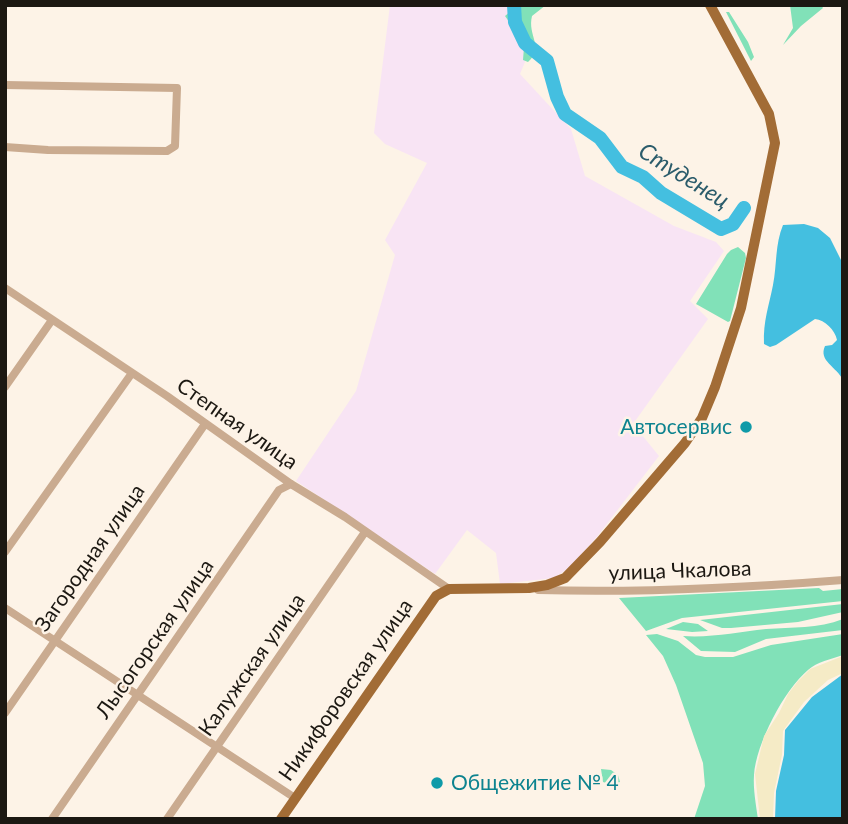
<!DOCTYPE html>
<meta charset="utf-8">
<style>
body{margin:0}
#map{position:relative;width:848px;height:824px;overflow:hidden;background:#fdf3e7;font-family:Lato,sans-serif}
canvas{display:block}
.frame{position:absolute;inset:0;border:7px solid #1c1812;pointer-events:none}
</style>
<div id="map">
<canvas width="848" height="824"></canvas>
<div class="frame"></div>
</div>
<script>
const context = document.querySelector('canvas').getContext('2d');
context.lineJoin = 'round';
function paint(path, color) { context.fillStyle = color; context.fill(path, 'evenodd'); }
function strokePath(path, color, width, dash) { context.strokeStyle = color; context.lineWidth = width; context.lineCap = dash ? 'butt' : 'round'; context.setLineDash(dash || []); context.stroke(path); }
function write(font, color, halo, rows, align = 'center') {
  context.font = font + ' Lato,sans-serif'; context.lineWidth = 5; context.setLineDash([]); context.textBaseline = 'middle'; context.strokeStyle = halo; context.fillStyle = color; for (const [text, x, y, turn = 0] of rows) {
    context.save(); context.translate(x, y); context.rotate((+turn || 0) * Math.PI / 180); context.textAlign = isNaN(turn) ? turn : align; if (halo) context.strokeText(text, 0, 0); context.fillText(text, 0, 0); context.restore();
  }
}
const industrial = new Path2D(`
 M390 5H514L532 45 520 74 571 129 585 176 674 226 716 242 724 251 690 301 708 319 633 424 659 456 596 538 569 568 554 578 500 584 496 553 467 530 435 574 296 481 356 391 395 255 385 240 427 163 385 144 374 133Z`);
const green = new Path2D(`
 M510 5H546L532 16C527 36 545 47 528 62L523 60 524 47 519 36 505 16 512 10Z
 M790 5H821L823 8 801 26 783 45 793 28Z
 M726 12H729L748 42 754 57 751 61Z
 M738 247 745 253 746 258 730 321 728 322 696 304 727 254 731 250Z
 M819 588 823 591 843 589V601L682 618 646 631 619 598Z
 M843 604V612L798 622 731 628H722L700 620Z
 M843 619V630L766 639 735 652 701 651 683 636C711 638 738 632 766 629 792 627 818 629 843 619Z
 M683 622 698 624 708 631 692 632 666 629Z
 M657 634 678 641 696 655 705 657H733L771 645 843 634V655C831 659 817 662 808 670 784 690 756 744 754 775 753 789 756 805 758 819H694L705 786 703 763 676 685 663 656 646 635Z
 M601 769 611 770 618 775 620 782 615 786 603 782Z`);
const sand = new Path2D(`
 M843 656V673L828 680 804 702 783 731 782 755 774 793 773 819H760L755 774 764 736 779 713 788 694 798 681 810 669Z`);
const water = new Path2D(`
 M804 224 818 228 830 238 843 264V380C837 367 818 361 825 346L832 345 837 340C835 330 825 320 815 319L776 345 770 347 764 344C763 321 769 306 773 285 777 264 775 244 783 225Z
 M843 674V819H775L776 791 784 755 785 730 812 697Z`);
const river = new Path2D(`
 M514 5 515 22 525 43 547 61 557 97 565 114 600 138 622 167 643 177 661 193 721 229 733 224 744 208`);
const minor = new Path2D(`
 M5 85 177 88 175 146 167 151 48 150 5 147
 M5 288 167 396 291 484 345 517 449 589
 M5 387 52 320
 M5 552 132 373
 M538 590C640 593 741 588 843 580
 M5 608 295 798
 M5 713 205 424
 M52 819 279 490 291 484
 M167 819 365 532`);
const major = new Path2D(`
 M281 819 436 596 449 589 529 588 547 585 565 578 600 542 685 443 702 418 715 387 741 308 775 143 769 114 710 5`);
const markers = [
 [746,427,7,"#0f9aa8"],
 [437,783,7,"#0f9aa8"]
];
const streetNames = [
 ["Степная улица",237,424,35],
 ["Загородная улица",90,558,-55],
 ["улица Чкалова",680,571,-2],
 ["Лысогорская улица",155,639,-55],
 ["Калужская улица",252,665,-55],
 ["Никифоровская улица",346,690,-55]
];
const cultureNames = [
 ["Автосервис",732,427],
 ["Общежитие № 4",451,783,"left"]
];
const waterNames = [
 ["Студенец",684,176,32]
];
paint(industrial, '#f8e4f4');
paint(green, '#81e1b8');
paint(sand, '#f5ebc6');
paint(water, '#44bfe0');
strokePath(river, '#44bfe0', 14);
strokePath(minor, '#caab90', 8);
strokePath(major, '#a26c36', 10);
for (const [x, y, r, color] of markers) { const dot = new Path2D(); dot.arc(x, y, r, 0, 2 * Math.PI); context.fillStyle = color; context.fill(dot); strokePath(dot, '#fdf3e7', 2.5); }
write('21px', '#1c1812', '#fdf3e7', streetNames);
write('21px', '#0d838f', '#fdf3e7', cultureNames, 'right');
write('italic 23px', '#2b5c6b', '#fdf3e7', waterNames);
</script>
